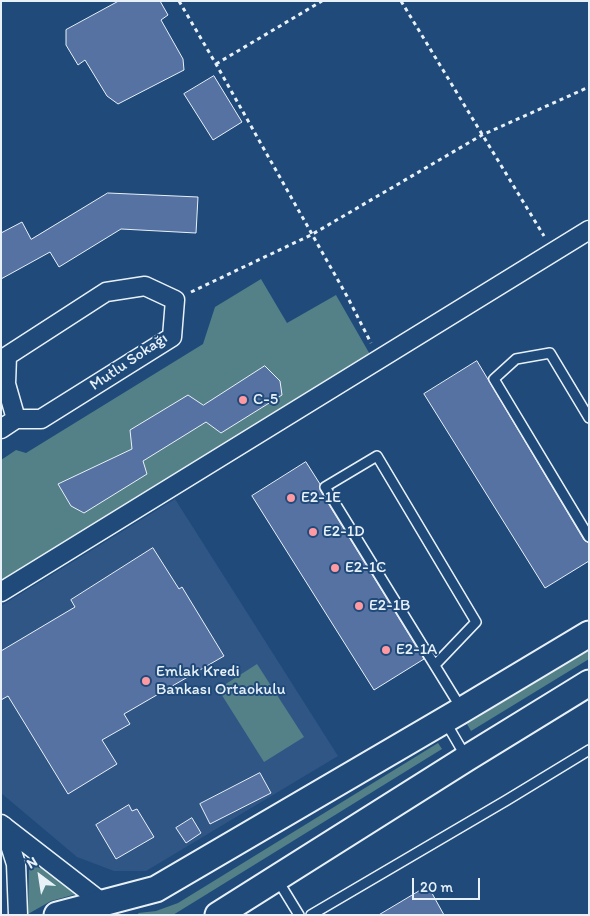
<!DOCTYPE html>
<meta charset="utf-8">
<style>
body{margin:0}
#map{position:relative;width:590px;height:916px;overflow:hidden;background:#1f4a7a;font-family:Itim,sans-serif}
canvas{display:block}
.frame{position:absolute;inset:0;border:2px solid #e8f1f8;pointer-events:none}
.north{position:absolute;left:15px;top:851px;width:50px;height:50px;-webkit-text-stroke:4px #1f4a7a;paint-order:stroke;rotate:329deg;font-size:14px;font-weight:700;line-height:20px;text-align:center;color:#e8f1f8}
.north::after{content:'';display:block;margin:auto;width:18px;height:22px;background:#e8f1f8;clip-path:polygon(50% 0,100% 100%,50% 72%,0 100%)}
.scale{position:absolute;left:412px;top:878px;width:68px;height:22px;box-sizing:border-box;border:2px solid #e8f1f8;border-top:0;padding-left:6px;font-size:15px;line-height:18px;white-space:nowrap;color:#e8f1f8;-webkit-text-stroke:4px #1f4a7a;paint-order:stroke}
</style>
<div id="map">
<canvas width="590" height="916"></canvas>
<div class="frame"></div>
<div class="north">N</div>
<div class="scale">20 m</div>
</div>
<script>
const context = document.querySelector('canvas').getContext('2d');
context.lineJoin = 'round';
function paint(path, color) { context.fillStyle = color; context.fill(path, 'evenodd'); }
function strokePath(path, color, width, dash) { context.strokeStyle = color; context.lineWidth = width; context.lineCap = dash ? 'butt' : 'round'; context.setLineDash(dash || []); context.stroke(path); }
function write(font, color, halo, rows, align = 'center') {
  context.font = font + ' Itim,sans-serif'; context.lineWidth = 4; context.setLineDash([]); context.textBaseline = 'middle'; context.strokeStyle = halo; context.fillStyle = color; for (const [text, x, y, turn = 0] of rows) {
    context.save(); context.translate(x, y); context.rotate((+turn || 0) * Math.PI / 180); context.textAlign = isNaN(turn) ? turn : align; if (halo) context.strokeText(text, 0, 0); context.fillText(text, 0, 0); context.restore();
  }
}
const built = new Path2D(`
 M175 499 338 756 146 871H114L77 857 1 793V606Z`);
const green = new Path2D(`
 M261 279 287 323 336 295 372 358 1 585V460L16 450 26 453 203 344 215 307Z
 M589 649V659L471 731 467 724Z
 M257 664 304 737 264 762 218 689Z
 M438 743 442 749 173 915H139L138 913 156 911 178 903Z
 M35 863 80 893 51 901 28 914 29 868Z`);
const building = new Path2D(`
 M119 1H160L168 15 161 20 183 59 184 70 118 104 107 96 85 60 78 65 66 45V30Z
 M214 76 242 122 213 140 184 94Z
 M108 193 198 197 196 233 121 229 59 267 50 252 1 279V233L22 222 31 239Z
 M477 361 584 540 589 543V561L545 588 424 394Z
 M265 366 280 381 282 395 221 433 206 422 143 461 147 474 84 513 71 506 58 484 132 449 130 430 188 395 203 405Z
 M306 462 320 484V490L424 659 374 690 252 496Z
 M153 548 179 589 182 587 224 656 124 714 130 724 102 740 117 764 68 794 8 696 1 700V651L75 607 71 600Z
 M260 773 271 793 210 824 200 804Z
 M129 805 132 811 137 809 154 837 116 859 96 825Z
 M192 818 201 833 186 843 176 828Z
 M428 886 444 915H379Z`);
const path = new Path2D(`
 M179 1 216 64 348 298 371 343
 M401 1 544 236
 M216 64 322 1
 M191 292 311 235 482 135 589 87`);
const lane = new Path2D(`
 M589 418 550 353 516 359 494 379 589 537
 M435 665 476 622 377 456 325 487 461 708
 M445 721 466 757
 M277 879 299 915
 M311 915 507 800 589 750`);
const street = new Path2D(`
 M1 429 16 419H41L172 337 175 300 145 286 106 292 7 356 6 384 16 419
 M1 592 589 230
 M1 824 103 903
 M4 826 16 864 18 915`);
const secondary = new Path2D(`
 M57 915 156 889 462 710 589 634
 M218 915 467 758 589 683`);
const markers = [
 [243,400,5,"#ff9aa2"],
 [291,498,5,"#ff9aa2"],
 [313,532,5,"#ff9aa2"],
 [335,568,5,"#ff9aa2"],
 [359,606,5,"#ff9aa2"],
 [386,650,5,"#ff9aa2"],
 [146,681,5,"#ff9aa2"]
];
const streetNames = [
 ["Mutlu Sokağı",129,362,-34]
];
const poiNames = [
 ["C-5",253,400],
 ["E2-1E",301,498],
 ["E2-1D",323,532],
 ["E2-1C",345,568],
 ["E2-1B",369,606],
 ["E2-1A",396,650],
 ["Emlak Kredi",156,672],
 ["Bankası Ortaokulu",156,690]
];
paint(built, '#305686');
paint(green, '#548088');
paint(building, '#5672a2');
strokePath(building, '#e8f1f8', 1);
strokePath(lane, '#e8f1f8', 12);
strokePath(street, '#e8f1f8', 21);
strokePath(secondary, '#e8f1f8', 29);
strokePath(path, '#e8f1f8', 3, [4, 4]);
strokePath(lane, '#1f4a7a', 9);
strokePath(street, '#1f4a7a', 18);
strokePath(secondary, '#1f4a7a', 25);
for (const [x, y, r, color] of markers) { const dot = new Path2D(); dot.arc(x, y, r, 0, 2 * Math.PI); context.fillStyle = color; context.fill(dot); strokePath(dot, '#1f4a7a', 2); }
write('16px', '#e8f1f8', '#1f4a7a', streetNames);
write('16px', '#e8f1f8', '#1f4a7a', poiNames, 'left');
</script>
